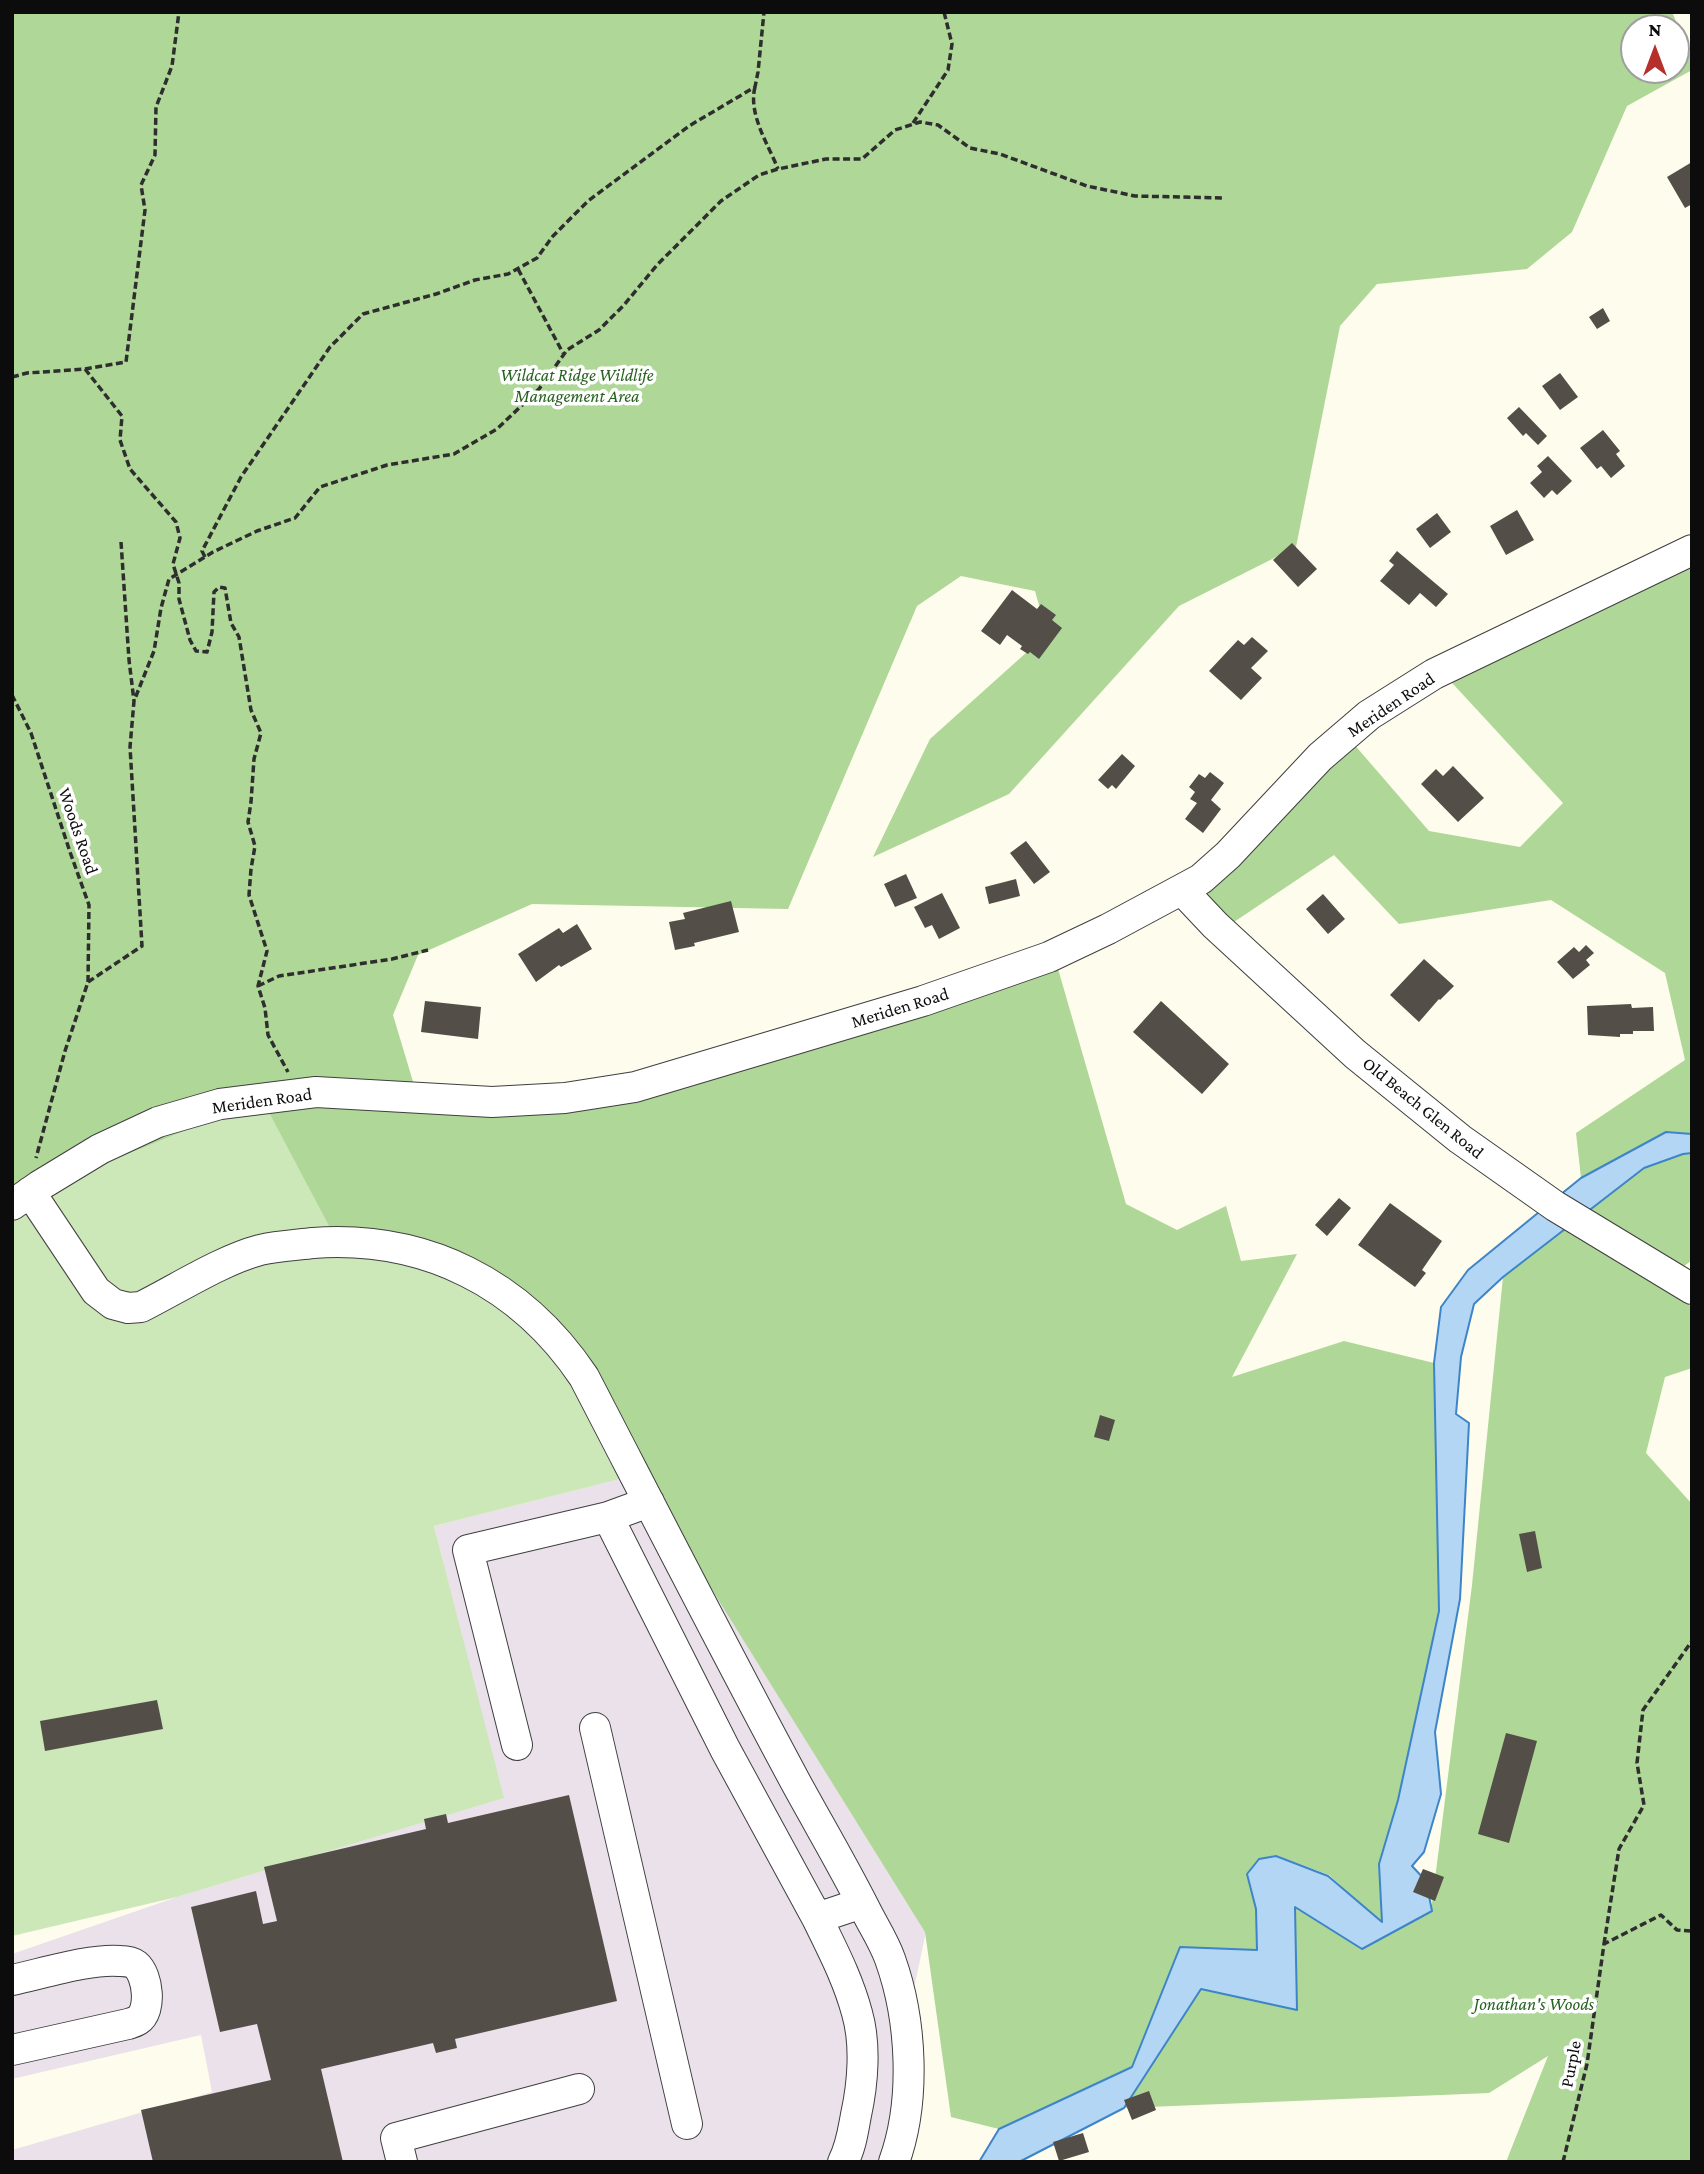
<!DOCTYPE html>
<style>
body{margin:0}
#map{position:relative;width:1704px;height:2174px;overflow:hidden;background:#fefcec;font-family:"Crimson Pro",serif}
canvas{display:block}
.frame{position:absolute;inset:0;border:14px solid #0c0c0c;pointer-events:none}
.north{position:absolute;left:1620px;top:14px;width:70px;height:70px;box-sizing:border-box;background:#fff;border:2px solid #9e9e9e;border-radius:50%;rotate:0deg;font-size:19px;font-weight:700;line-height:28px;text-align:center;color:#0c0c0c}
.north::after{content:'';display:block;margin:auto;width:24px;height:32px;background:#b72f2a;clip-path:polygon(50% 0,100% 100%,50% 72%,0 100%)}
</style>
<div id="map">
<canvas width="1704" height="2174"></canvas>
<div class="frame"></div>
<div class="north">N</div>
</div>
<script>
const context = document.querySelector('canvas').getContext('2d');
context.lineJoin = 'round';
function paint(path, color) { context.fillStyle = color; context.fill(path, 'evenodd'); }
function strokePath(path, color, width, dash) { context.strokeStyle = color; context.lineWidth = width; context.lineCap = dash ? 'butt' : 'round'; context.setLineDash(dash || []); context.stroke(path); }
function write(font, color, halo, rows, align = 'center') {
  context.font = font + ' "Crimson Pro",serif'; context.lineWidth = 7; context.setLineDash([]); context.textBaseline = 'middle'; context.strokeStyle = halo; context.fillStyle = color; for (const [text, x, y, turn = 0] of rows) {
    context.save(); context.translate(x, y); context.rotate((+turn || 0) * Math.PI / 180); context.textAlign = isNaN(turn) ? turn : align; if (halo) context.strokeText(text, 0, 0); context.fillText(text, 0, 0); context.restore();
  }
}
const industrial = new Path2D(`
 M640 1474 926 1932 910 2007 900 2162H12V2150L212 2092 201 2035 12 2079V1954L177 1897 503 1798 434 1526Z`);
const green = new Path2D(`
 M262 1099 521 1299 640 1474 434 1526 504 1798 177 1897 12 1936V1206L26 1196Z`);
const forest = new Path2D(`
 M12 12H1672L1692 59V70L1627 106 1572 232 1527 269 1377 284 1340 326 1296 547 1179 606 1009 794 873 857 930 739 1047 634 1035 591 961 576 917 606 788 909 532 904 418 955 393 1015 417 1095H542L889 1008 1054 955 1126 1204 1177 1230 1226 1206 1241 1261 1297 1254 1232 1377 1344 1341 1434 1363 1439 1611 1398 1800 1379 1864 1382 1923 1329 1875 1276 1855 1259 1859 1247 1874 1256 1909 1257 1950 1180 1947 1132 2067 999 2129 951 2117 925 1932 640 1474 521 1299 336 1239 262 1099 26 1196 12 1206ZM1634 28H1676V70H1634Z
 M1692 552V1134L1666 1132 1581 1178 1576 1133 1685 1060 1665 973 1551 900 1399 924 1334 855 1222 930 1189 888 1346 735 1429 831 1520 847 1563 803 1442 672Z
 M1692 1153V1260L1666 1280 1692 1308V1368L1665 1377 1646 1453 1692 1504V2162H1506L1548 2056 1489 2093 1124 2108 1201 1988 1297 2010 1295 1907 1362 1949 1431 1911 1472 1585 1503 1277 1644 1168 1683 1154Z`);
const water = new Path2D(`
 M1666 1132 1692 1134V1153L1683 1154 1644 1168 1503 1277 1474 1304 1461 1357 1456 1414 1469 1423 1460 1599 1435 1732 1441 1794 1424 1852 1412 1866 1426 1881 1432 1911 1362 1949 1295 1907 1297 2010 1201 1989 1124 2108 1019 2162H979L999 2129 1132 2067 1180 1947 1257 1950 1256 1909 1247 1874 1259 1859 1276 1856 1328 1876 1382 1922 1379 1864 1398 1800 1439 1611 1434 1363 1441 1307 1468 1270 1555 1199 1581 1178Z`);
const building = new Path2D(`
 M1692 162V204L1685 208 1667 177Z
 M1603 308 1610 321 1597 329 1589 317Z
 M1560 373 1578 397 1560 410 1542 386Z
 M1519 407 1547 436 1538 445 1526 433 1523 436 1507 418Z
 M1603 430 1620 451 1616 454 1625 466 1611 478 1601 466 1597 469 1580 448Z
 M1548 456 1572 481 1557 495 1552 490 1544 498 1530 483 1542 472 1537 466Z
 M1517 510 1534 540 1506 555 1490 526Z
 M1437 513 1451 532 1430 548 1416 529Z
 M1292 543 1317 569 1298 587 1273 560Z
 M1397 551 1448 594 1436 607 1420 593 1409 605 1380 581 1394 565 1389 561Z
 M1012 590 1037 609 1041 604 1056 615 1052 620 1062 628 1039 659 1030 652 1028 654 1020 649 1022 646 1007 635 1000 645 981 631Z
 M1252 637 1268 651 1251 668 1262 678 1241 700 1209 671 1238 640 1244 645Z
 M1122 754 1135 766 1116 789 1112 785 1108 789 1098 780Z
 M1453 766 1484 798 1458 822 1421 784 1436 769 1443 776Z
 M1210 772 1224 783 1211 800 1221 809 1203 833 1185 819 1197 803 1190 799 1195 792 1189 787 1199 774 1205 778Z
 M1026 841 1050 872 1034 884 1010 853Z
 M906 874 917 898 895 907 884 884Z
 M1016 879 1020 896 989 904 985 887Z
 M942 893 960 928 939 939 932 925 925 928 914 907Z
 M1323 894 1345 919 1328 934 1306 909Z
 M731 901 739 932 694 943 695 946 675 950 669 922 685 919 683 913Z
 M577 924 592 949 561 967 559 965 536 982 518 954 559 928 563 933Z
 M1586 945 1594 953 1586 960 1590 965 1573 979 1557 962 1574 947 1579 952Z
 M1424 959 1454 986 1440 1000 1439 999 1419 1022 1390 995Z
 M425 1001 481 1007 478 1039 421 1032Z
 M1161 1001 1229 1064 1202 1094 1133 1032Z
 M1631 1004 1632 1008 1653 1007 1654 1031H1633V1034H1620V1037L1588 1035 1587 1006Z
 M1339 1198 1351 1208 1327 1236 1315 1225Z
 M1390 1203 1442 1241 1422 1270 1426 1273 1415 1287 1358 1245Z
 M1100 1415 1115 1420 1109 1441 1094 1437Z
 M1535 1531 1542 1568 1527 1572 1519 1534Z
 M157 1700 163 1729 45 1751 40 1721Z
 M1506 1733 1537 1741 1509 1843 1478 1834Z
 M569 1795 617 2001 455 2039 457 2048 436 2053 433 2043 321 2069 343 2162H153L141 2110 271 2080 257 2024 220 2032 191 1907 256 1891 263 1924 277 1921 264 1867 426 1829 424 1819 446 1814 448 1823Z
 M1423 1869 1444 1877 1435 1901 1413 1892Z
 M1149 2091 1156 2110 1132 2120 1124 2100Z
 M1083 2133 1089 2152 1059 2161 1053 2142Z`);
const path = new Path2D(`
 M755 87C748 114 768 144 778 169
 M913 123 948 70 952 44 944 12
 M518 269 563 353
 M85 369 122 416 120 440 130 469 176 522 180 538 173 564 179 583V599L190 640 196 651 207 652 212 632 214 592 219 587 225 588 231 623 239 637 251 710 261 733 254 759 251 802 248 822 255 846 251 869 249 895 267 951 258 986 265 1008 268 1035 288 1072
 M12 377 27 373 85 369 126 362 145 210 141 185 155 155 156 107 172 66 179 12
 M121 542 129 660 134 701
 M205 557 202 551 241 477 330 347 363 314 436 294 475 280 508 274 537 258 553 236 588 201 689 126 755 87 758 72 764 12
 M12 695 31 733 70 852 89 905 88 982 65 1051 36 1158
 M88 982 142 946 130 747 134 701 154 651 161 608 169 579 213 552 257 531 295 518 320 487 387 465 454 454 497 429 539 389 567 350 599 330 624 305 657 265 721 201 759 175 778 169 826 159H862L895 130 920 122 938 125 970 148 1000 154 1087 186 1135 196 1224 198
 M258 986 279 976 392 959 428 950
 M1604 1944 1619 1849 1644 1805 1637 1763 1643 1710 1692 1641
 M1563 2162 1587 2064 1604 1944 1661 1915 1677 1930 1692 1931`);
const minor = new Path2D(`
 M1182 890 1215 925 1355 1054 1460 1139 1555 1206 1692 1289
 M30 1192 96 1291 113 1304 128 1308 141 1307C177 1289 222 1260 260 1250 277 1246 296 1245 313 1243 425 1235 521 1283 584 1377 654 1512 723 1647 795 1781 819 1825 844 1867 866 1911 874 1927 884 1942 890 1959 912 2020 916 2101 894 2162
 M12 1205 39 1186 100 1149 158 1122 220 1104 316 1092 492 1102 565 1098 635 1087 923 1001 1049 957 1108 929 1201 879 1228 855 1320 757 1369 715 1434 674 1692 550
 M649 1502 608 1517 725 1749 817 1918 862 1903
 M595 1728 687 2124
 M517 1745 468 1550 608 1517
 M817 1918C832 1949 848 1979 857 2013 866 2044 863 2083 856 2115 853 2131 851 2147 843 2162
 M12 1980C41 1974 92 1958 120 1961 125 1961 132 1962 136 1965 148 1975 152 2011 138 2020 135 2022 131 2023 128 2024L12 2050
 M402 2162 396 2138 579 2089`);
const parkNames = [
 ["Wildcat Ridge Wildlife",577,375],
 ["Management Area",577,396],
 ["Jonathan's Woods",1534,2004]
];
const streetNames = [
 ["Meriden Road",1391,705,-34],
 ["Woods Road",78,831,71],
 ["Meriden Road",900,1008,-17],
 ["Meriden Road",262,1101,-8],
 ["Old Beach Glen Road",1423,1108,39],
 ["Purple",1571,2064,-79]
];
paint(industrial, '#ebe1eb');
paint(green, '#cce7b8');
paint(forest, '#afd797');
paint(water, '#b3d6f4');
strokePath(water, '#3d84c8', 2);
paint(building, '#544e49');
strokePath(minor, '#3f3f3f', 32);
strokePath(path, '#2e2e2e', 3.5, [7, 3.5]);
strokePath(minor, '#fff', 30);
write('italic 18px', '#27611f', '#fff', parkNames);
write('18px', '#0c0c0c', '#fff', streetNames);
</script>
